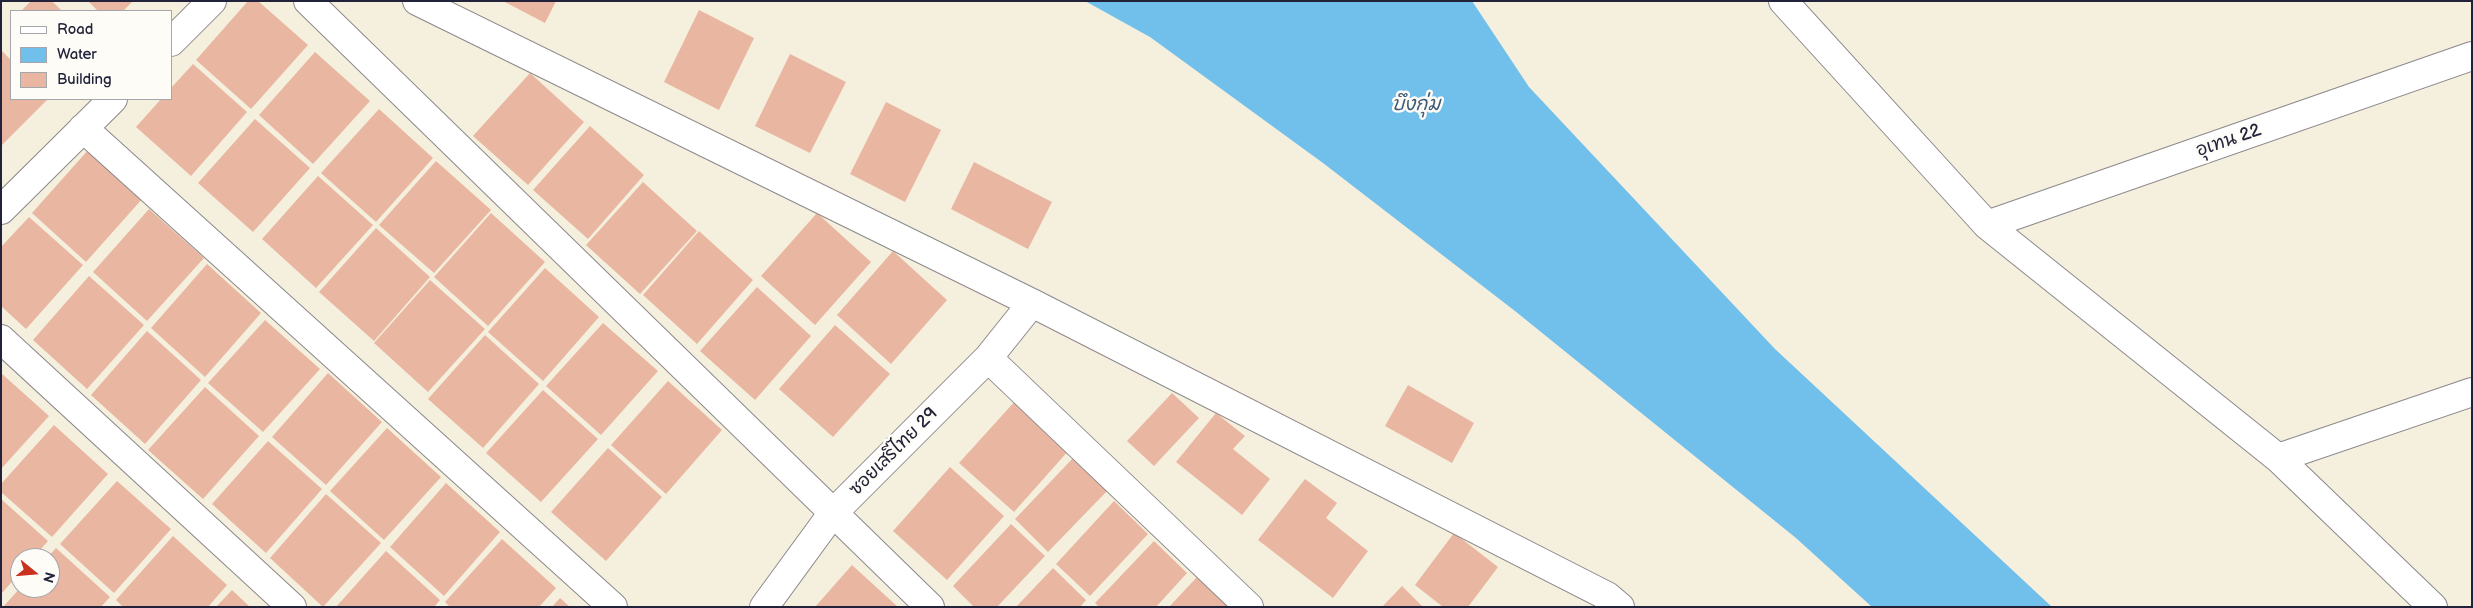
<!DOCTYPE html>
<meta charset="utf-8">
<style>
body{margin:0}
#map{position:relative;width:2473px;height:608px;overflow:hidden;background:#f5efdd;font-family:"Balsamiq Sans",sans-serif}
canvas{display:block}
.frame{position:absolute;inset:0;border:2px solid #22223b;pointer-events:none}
.legend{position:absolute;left:10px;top:10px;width:162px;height:90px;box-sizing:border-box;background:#fdfcf7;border:1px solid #a5a5ac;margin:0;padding:6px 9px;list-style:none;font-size:15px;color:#22223b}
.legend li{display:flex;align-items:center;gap:10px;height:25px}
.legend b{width:25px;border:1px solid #a5a5ac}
.north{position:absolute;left:10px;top:548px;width:50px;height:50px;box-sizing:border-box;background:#fdfcf7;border:1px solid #a5a5ac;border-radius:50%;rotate:107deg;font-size:14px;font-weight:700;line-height:20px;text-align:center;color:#22223b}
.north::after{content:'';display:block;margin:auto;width:18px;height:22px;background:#c8321e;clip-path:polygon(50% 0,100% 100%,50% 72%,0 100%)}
</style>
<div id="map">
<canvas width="2473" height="608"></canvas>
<div class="frame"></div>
<ul class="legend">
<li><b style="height:6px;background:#fff"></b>Road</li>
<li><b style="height:14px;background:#71bfeb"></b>Water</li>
<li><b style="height:14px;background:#e9b7a1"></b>Building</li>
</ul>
<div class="north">N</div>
</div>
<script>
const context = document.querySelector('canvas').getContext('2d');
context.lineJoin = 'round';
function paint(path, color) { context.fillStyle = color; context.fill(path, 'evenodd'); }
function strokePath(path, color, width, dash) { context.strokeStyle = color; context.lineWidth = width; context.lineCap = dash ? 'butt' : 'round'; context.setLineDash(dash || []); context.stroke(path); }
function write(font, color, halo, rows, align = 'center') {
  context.font = font + ' "Balsamiq Sans","Playpen Sans Thai",sans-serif'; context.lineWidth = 5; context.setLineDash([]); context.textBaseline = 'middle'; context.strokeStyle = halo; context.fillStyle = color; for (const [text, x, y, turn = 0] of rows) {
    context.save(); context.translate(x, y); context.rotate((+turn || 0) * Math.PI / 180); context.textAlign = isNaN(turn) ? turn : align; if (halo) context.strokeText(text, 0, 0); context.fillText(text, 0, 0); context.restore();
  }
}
const water = new Path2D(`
 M1085 1H1472L1529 87 1775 349 2052 607H1872L1796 538 1515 311 1323 163 1150 37Z`);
const building = new Path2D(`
 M31 1H52L62 11H21Z
 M88 1H133L123 11H98Z
 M248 1H258L308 45 251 109 196 60Z
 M503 1H556L545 23Z
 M699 10 754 38 719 110 664 82Z
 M1 50 11 60V99H48L1 146Z
 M315 52 370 101 313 164 259 115Z
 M790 54 846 82 810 153 755 126Z
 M193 64 247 112 191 176 136 127 161 99H171V88Z
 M530 73 584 122 528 185 473 136Z
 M886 102 941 130 905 202 850 174Z
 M379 109 433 158 376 222 321 173Z
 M255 119 310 168 253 232 198 183Z
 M590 126 644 175 588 239 533 190Z
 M89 149 143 198 86 262 32 213Z
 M436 161 491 210 434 273 379 225Z
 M974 162 1052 202 1028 249 951 209Z
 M318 176 373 225 316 288 262 239Z
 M643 182 697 231 640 294 586 245Z
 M149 209 204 258 147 321 93 272Z
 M491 213 545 262 488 326 434 277Z
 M817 213 871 262 815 325 761 276Z
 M29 217 83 265 26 329 1 306V247Z
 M376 228 430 277 374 341 319 292Z
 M699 231 753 280 697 344 643 295Z
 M893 251 947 300 891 364 837 315Z
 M207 264 261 313 205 377 151 328Z
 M545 268 599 317 543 381 488 332Z
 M89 276 144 325 87 389 33 340Z
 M430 280 485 329 428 392 374 343Z
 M757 287 811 336 755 400 700 351Z
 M265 320 320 369 263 432 208 383Z
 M603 323 658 371 601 435 546 386Z
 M835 325 890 374 833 437 779 389Z
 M147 331 201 380 145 444 91 395Z
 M485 335 539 384 483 448 428 399Z
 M1 373 49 416 1 469Z
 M328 373 382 422 326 485 272 437Z
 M668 381 722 430 666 494 611 445Z
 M1408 385 1474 423 1452 463 1385 426Z
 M205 387 259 436 203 499 148 450Z
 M543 390 598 439 541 502 486 453Z
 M1172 393 1199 418 1154 466 1127 441Z
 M1016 400 1070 449 1014 512 959 463Z
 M1216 413 1245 436 1233 449 1270 479 1242 515 1176 462Z
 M54 425 108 474 52 537 1 492V484Z
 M387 428 441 477 384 540 330 491Z
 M268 441 322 489 266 553 212 504Z
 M608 448 662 497 606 561 551 512Z
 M1074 457 1108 490 1048 552 1015 519Z
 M950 467 1004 516 947 580 893 531Z
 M1305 479 1337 503 1326 518 1368 551 1333 598 1258 540Z
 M117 481 171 529 114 593 60 544Z
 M446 483 500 532 444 596 390 547Z
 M326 494 381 543 323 607 270 558Z
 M1 499 48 541 33 558H20V573L1 594Z
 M1114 501 1148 534 1090 596 1056 564Z
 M1011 524 1045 556 997 607H974L953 586Z
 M1454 533 1498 567 1468 607H1443L1415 585Z
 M173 536 227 585 208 607H123L116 600Z
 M502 539 556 588 539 607H450L445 602Z
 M1154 541 1187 573 1156 607H1099L1095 603Z
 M56 548 110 597 101 607H3L20 588H50V558H47Z
 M386 551 440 600 434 607H336Z
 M852 565 898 607H815Z
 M1053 568 1086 600 1080 607H1016Z
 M1197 577 1228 607H1169Z
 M1402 586 1423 607H1382Z
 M232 590 250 607H216Z
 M560 598 570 607H552Z`);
const minor = new Path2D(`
 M308 1 930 607
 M417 1 1032 303 1607 596 1620 607
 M1783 1 1987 225 2278 458 2433 607
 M171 42 212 1
 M83 128 613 607
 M1 210 113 99
 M1987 225 2472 56
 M1 339 292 607
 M988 358 1249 607
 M2278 458 2472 392
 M764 607 832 514 988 358 1032 303`);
const streetNames = [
 ["อุเทน 22",2229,141,-19],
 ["ซอยเสรีไทย 29",894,452,-45]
];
const waterNames = [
 ["บึงกุ่ม",1416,105]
];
paint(water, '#71bfeb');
paint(building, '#e9b7a1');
strokePath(minor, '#8c888c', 30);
strokePath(minor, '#fff', 28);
write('18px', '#22223b', '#fdfcf7', streetNames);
write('italic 19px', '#3e5979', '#fdfcf7', waterNames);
</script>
